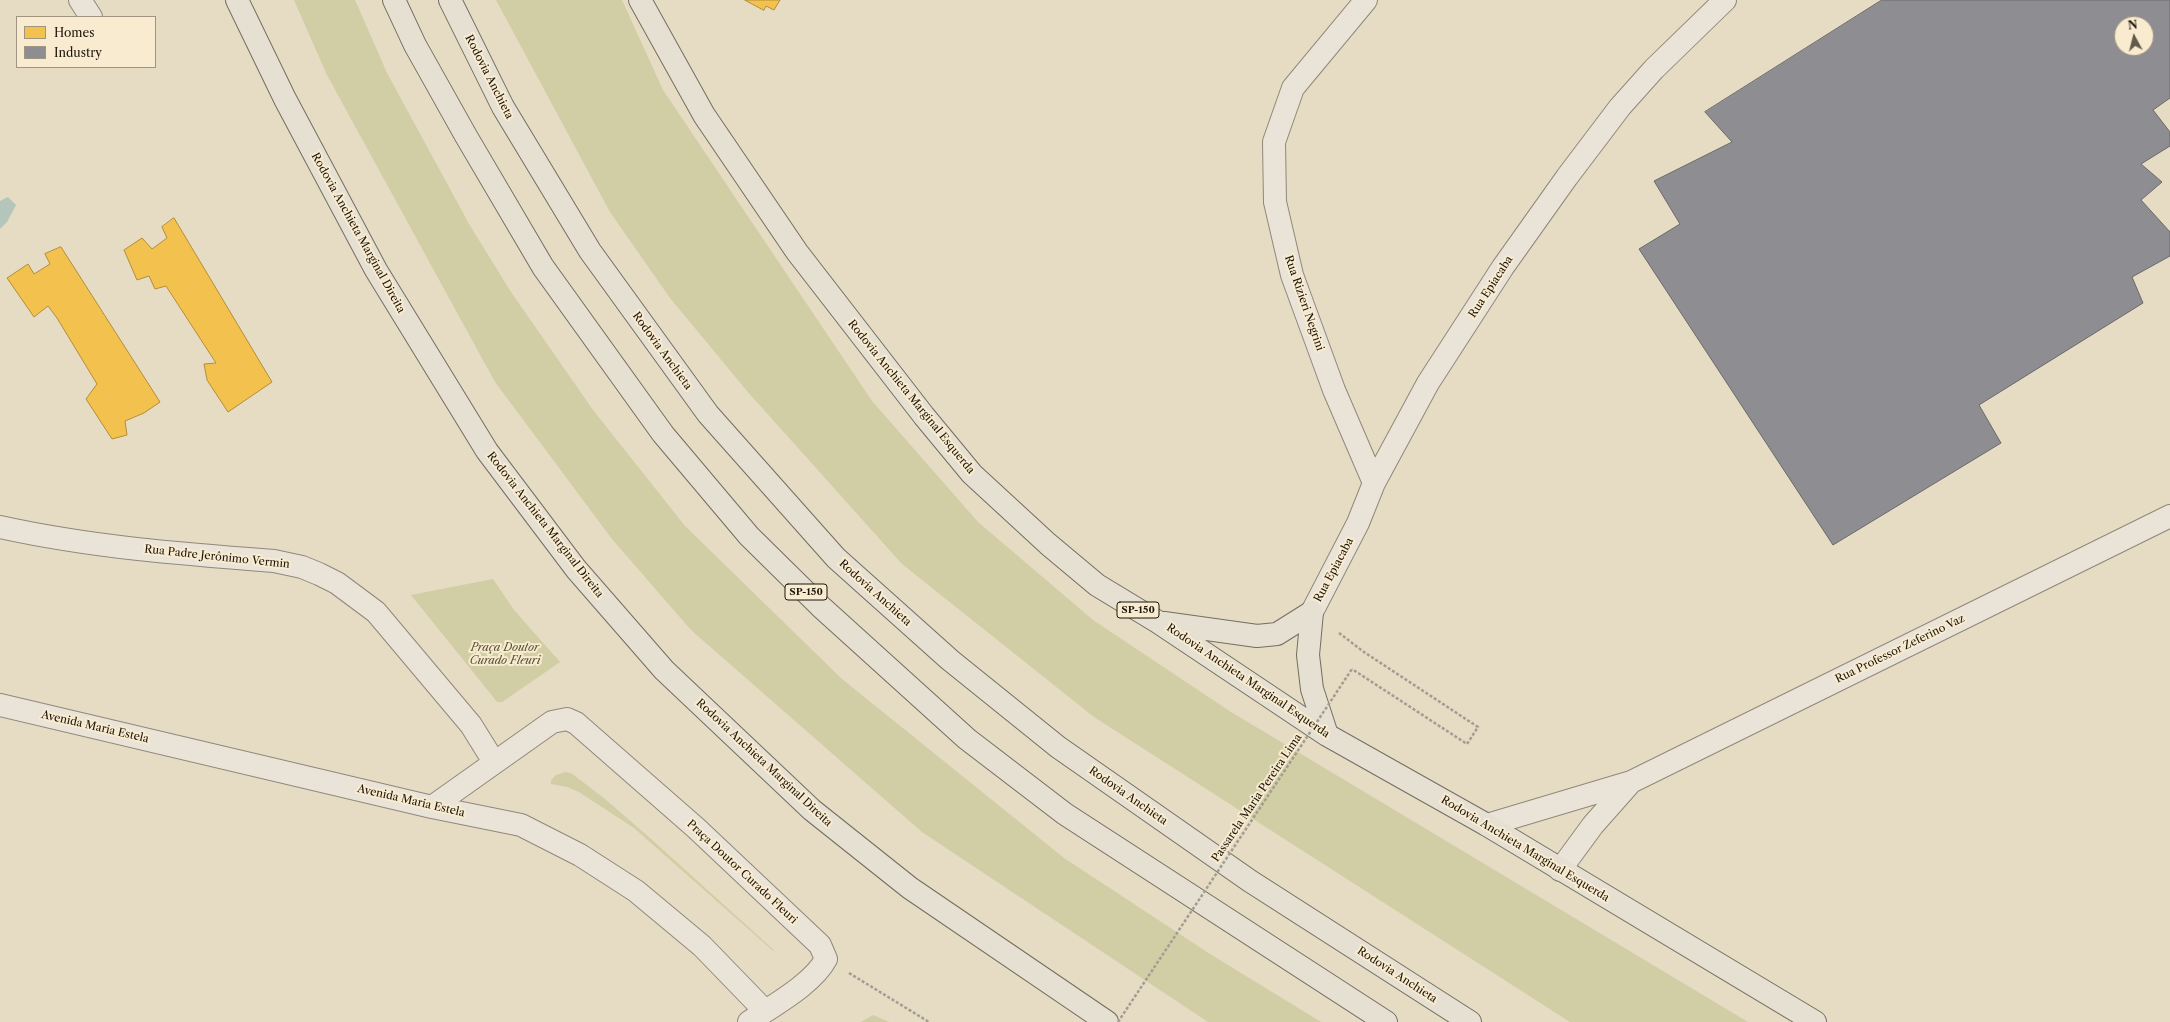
<!DOCTYPE html>
<meta charset="utf-8">
<style>
body{margin:0}
#map{position:relative;width:2170px;height:1022px;overflow:hidden;background:#e6dbc3;font-family:"Libre Caslon Text",serif}
canvas{display:block}
.legend{position:absolute;left:16px;top:16px;width:140px;height:52px;box-sizing:border-box;background:#f8ebcf;border:1px solid #a09581;margin:0;padding:5px 7px;list-style:none;font-size:12px;color:#1c150c}
.legend li{display:flex;align-items:center;gap:8px;height:20px}
.legend b{width:20px;border:1px solid #a09581}
.north{position:absolute;left:2114px;top:16px;width:40px;height:40px;box-sizing:border-box;background:#f8ebcf;border:1px solid #a09581;border-radius:50%;rotate:353deg;font-size:11px;font-weight:700;line-height:16px;text-align:center;color:#1c150c}
.north::after{content:'';display:block;margin:auto;width:14px;height:18px;background:#635a4c;clip-path:polygon(50% 0,100% 100%,50% 72%,0 100%)}
</style>
<div id="map">
<canvas width="2170" height="1022"></canvas>
<ul class="legend">
<li><b style="height:11px;background:#f2c14e"></b>Homes</li>
<li><b style="height:11px;background:#8d8d92"></b>Industry</li>
</ul>
<div class="north">N</div>
</div>
<script>
const context = document.querySelector('canvas').getContext('2d');
context.lineJoin = 'round';
function paint(path, color) { context.fillStyle = color; context.fill(path, 'evenodd'); }
function strokePath(path, color, width, dash) { context.strokeStyle = color; context.lineWidth = width; context.lineCap = dash ? 'butt' : 'round'; context.setLineDash(dash || []); context.stroke(path); }
function write(font, color, halo, rows, align = 'center') {
  context.font = font + ' "Libre Caslon Text",serif'; context.lineWidth = 4; context.setLineDash([]); context.textBaseline = 'middle'; context.strokeStyle = halo; context.fillStyle = color; for (const [text, x, y, turn = 0] of rows) {
    context.save(); context.translate(x, y); context.rotate((+turn || 0) * Math.PI / 180); context.textAlign = isNaN(turn) ? turn : align; if (halo) context.strokeText(text, 0, 0); context.fillText(text, 0, 0); context.restore();
  }
}
const green = new Path2D(`
 M294 0H355L387 73 469 224 511 292 593 410 685 526 842 679 1064 858 1210 954 1321 1022H1208L922 832 691 630 612 539 495 382 327 75Z
 M496 0H622L663 90 872 401 978 522 1093 620 1231 712 1748 1022H1570L1094 717 902 564 747 391 670 298 610 212Z
 M493 579 514 610 560 662 502 702H497L494 698 411 595Z
 M565 772 571 773 605 799 650 838 776 952 771 949 634 828 579 792 567 787 551 784V780L556 775Z
 M873 1015 889 1022H861Z`);
const water = new Path2D(`
 M8 197 16 205 7 222 0 229V201Z`);
const homes = new Path2D(`
 M745 0H780L774 10 766 6 764 10Z
 M174 218 272 382 228 412 207 380 204 364 216 363 166 286 155 289 149 276 137 280 124 250 142 238 152 249 167 238 162 227Z
 M61 247 160 402 144 413 125 421 127 435 112 439 86 399 97 384 57 318 48 306 34 317 7 278 28 264 34 274 50 264 45 254Z`);
const industry = new Path2D(`
 M1882 0H2170V98L2153 110 2170 132V146L2141 164 2162 182 2141 200 2170 232V256L2132 277 2143 303 1979 405 2001 443 1833 545 1639 249 1680 224 1654 181 1732 142 1705 112ZM2122 24H2146V48H2122Z`);
const path = new Path2D(`
 M1339 633 1364 652 1478 727 1467 744 1352 669
 M849 973 929 1022`);
const minor = new Path2D(`
 M80 0 91 17
 M1366 0 1293 88 1274 142 1275 202 1292 275 1334 390 1374 483
 M0 527C90 547 182 554 274 561L302 567 319 574 337 583 376 612 471 725 494 762
 M1312 612 1358 523 1374 483 1428 383 1503 267 1567 177 1620 107 1654 69 1725 0
 M0 705 432 807 521 825 580 855 636 891 702 946 765 1011
 M432 807 552 722 567 719 576 723 696 828 820 945 826 959C813 984 772 1006 749 1022
 M1487 825 1631 782 2170 516
 M1560 870 1593 825 1631 782`);
const highway = new Path2D(`
 M237 0 285 99 376 270 487 451 576 569 664 670 812 810 910 888 1107 1022
 M394 0 415 45 466 136 543 267 663 434 749 536 820 606 967 739 1065 814 1386 1022
 M450 0 503 107 590 251 708 414 836 558 950 660 1058 747 1250 881 1470 1022
 M640 0 704 115 797 252 924 416 972 474 1048 544 1097 585 1158 622 1327 735 1487 825 1815 1022
 M1312 612 1308 655 1312 689 1327 735
 M1164 623 1257 636 1277 634 1312 612`);
const pathBridge = new Path2D(`
 M1118 1022 1352 669`);
const shields = [
 [806,592,42],
 [1138,610,42]
];
const shieldNames = [
 ["SP-150",806,592],
 ["SP-150",1138,610]
];
const streetNames = [
 ["Rodovia Anchieta",489,77,63],
 ["Rodovia Anchieta Marginal Direita",358,233,61],
 ["Rua Epiacaba",1491,287,-57],
 ["Rua Rizieri Negrini",1304,303,71],
 ["Rodovia Anchieta",662,351,54],
 ["Rodovia Anchieta Marginal Esquerda",911,397,51],
 ["Rodovia Anchieta Marginal Direita",545,525,52],
 ["Rua Padre Jerônimo Vermin",217,557,6],
 ["Rua Epiacaba",1334,570,-62],
 ["Rodovia Anchieta",875,593,42],
 ["Rua Professor Zeferino Vaz",1900,649,-26],
 ["Rodovia Anchieta Marginal Esquerda",1248,681,34],
 ["Avenida Maria Estela",95,727,13],
 ["Rodovia Anchieta Marginal Direita",764,763,43],
 ["Rodovia Anchieta",1128,796,35],
 ["Passarela Maria Pereira Lima",1257,798,-56],
 ["Avenida Maria Estela",411,801,13],
 ["Rodovia Anchieta Marginal Esquerda",1525,849,31],
 ["Praça Doutor Curado Fleuri",742,872,43],
 ["Rodovia Anchieta",1397,975,33]
];
const parkNames = [
 ["Praça Doutor",505,648],
 ["Curado Fleuri",505,661]
];
paint(green, '#d1cda4');
paint(water, '#b4c5b9');
paint(homes, '#f2c14e');
strokePath(homes, '#b28d3a', 1);
paint(industry, '#8d8d92');
strokePath(industry, '#6b696a', 1);
strokePath(minor, '#90887a', 24);
strokePath(highway, '#746e61', 24);
strokePath(path, '#a29d93', 2.5, [3, 2]);
strokePath(minor, '#eae4d8', 22);
strokePath(highway, '#e6e0d2', 22);
strokePath(pathBridge, '#a29d93', 2.5, [3, 2]);
for (const [x, y, w] of shields) { const box = new Path2D(); box.roundRect(x - w / 2, y - 8, w, 16, 3); context.fillStyle = '#f8ebcf'; context.fill(box); strokePath(box, '#1c150c', 1); }
write('bold 10px', '#1c150c', null, shieldNames);
write('11px', '#1c150c', '#f8ebcf', streetNames);
write('italic 11px', '#555138', '#f8ebcf', parkNames);
</script>
